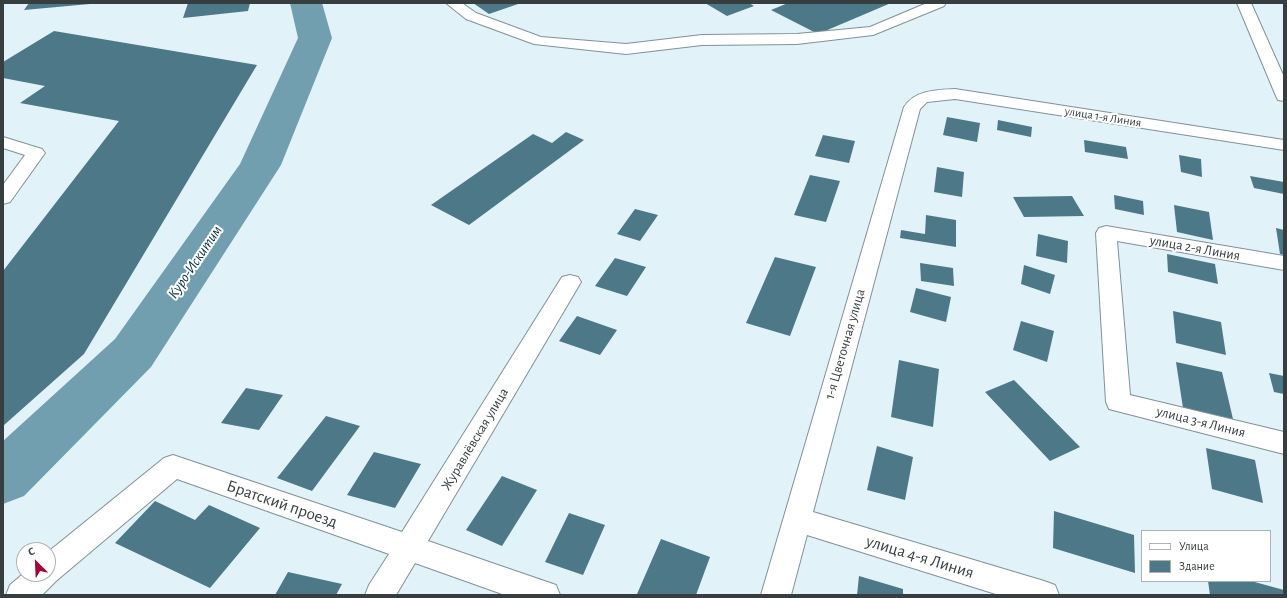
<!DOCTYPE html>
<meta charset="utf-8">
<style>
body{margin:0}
#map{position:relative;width:1287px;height:598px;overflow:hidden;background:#e2f2f9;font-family:"Alegreya Sans",sans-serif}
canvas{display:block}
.frame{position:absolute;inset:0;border:4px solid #373e40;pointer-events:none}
.legend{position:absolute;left:1141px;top:530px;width:130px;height:52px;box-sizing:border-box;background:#fff;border:1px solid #afb2b3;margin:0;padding:5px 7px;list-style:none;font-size:12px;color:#373e40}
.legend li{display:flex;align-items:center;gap:8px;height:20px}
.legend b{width:20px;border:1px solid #afb2b3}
.north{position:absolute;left:16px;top:542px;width:40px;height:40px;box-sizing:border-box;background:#fff;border:1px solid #afb2b3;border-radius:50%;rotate:336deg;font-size:11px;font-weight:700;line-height:16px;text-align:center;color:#373e40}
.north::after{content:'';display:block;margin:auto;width:14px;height:18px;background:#a20337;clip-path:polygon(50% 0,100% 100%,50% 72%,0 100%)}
</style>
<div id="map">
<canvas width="1287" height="598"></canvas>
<div class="frame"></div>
<ul class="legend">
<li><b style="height:5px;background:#fff"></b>Улица</li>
<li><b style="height:11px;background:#4c7888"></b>Здание</li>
</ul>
<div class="north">С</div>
</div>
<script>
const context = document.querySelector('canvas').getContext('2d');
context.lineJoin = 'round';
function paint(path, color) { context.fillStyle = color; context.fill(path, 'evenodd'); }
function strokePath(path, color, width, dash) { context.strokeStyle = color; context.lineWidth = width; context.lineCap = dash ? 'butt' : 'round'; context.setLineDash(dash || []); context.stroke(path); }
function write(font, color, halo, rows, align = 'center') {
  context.font = font + ' "Alegreya Sans",sans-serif'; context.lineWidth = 4; context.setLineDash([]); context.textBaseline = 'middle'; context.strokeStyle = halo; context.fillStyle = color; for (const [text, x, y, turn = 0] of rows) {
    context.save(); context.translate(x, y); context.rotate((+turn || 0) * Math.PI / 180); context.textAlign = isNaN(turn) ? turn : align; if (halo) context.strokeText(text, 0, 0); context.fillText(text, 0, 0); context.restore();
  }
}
const river = new Path2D(`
 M290 3H322L332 38 281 165 151 367 24 496 3 504V441L115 339 240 164 298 38Z`);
const building = new Path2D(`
 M29 3H90V4L24 10Z
 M188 3H250L248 11 183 18Z
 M473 3H521L489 14Z
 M705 3H749L754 6 727 16Z
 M788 3H891L818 34 771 10Z
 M54 31 257 65 84 354 3 426V271L119 121 20 103 45 86 3 78V62Z
 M947 117 980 123 977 142 943 135Z
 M998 120 1032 127 1031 137 997 130Z
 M566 132 584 140 469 225 431 205 533 134 552 143Z
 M823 135 855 141 849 163 815 156Z
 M1084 140 1126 147 1128 159 1085 152Z
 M1179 155 1201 159 1202 177 1181 172Z
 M937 167 964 172 962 197 934 192Z
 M810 175 840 181 826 222 794 215Z
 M1250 176 1284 182V194L1254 188Z
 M1114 195 1143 201 1144 215 1115 209Z
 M1072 196 1084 216 1024 217 1013 197Z
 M1174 205 1209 212 1213 240 1177 232Z
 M635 209 658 215 640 241 617 234Z
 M926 215 956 220V247L900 238 901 230 925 234Z
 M1276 228 1284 230V255L1280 254Z
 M1038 234 1068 241 1067 263 1036 256Z
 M1167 254 1215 264 1218 284 1168 272Z
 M775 257 816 267 790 336 746 323Z
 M615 258 646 267 627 296 595 286Z
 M920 263 953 268 954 286 921 281Z
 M1024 265 1055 275 1050 294 1021 284Z
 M916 288 951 297 946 322 910 312Z
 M1173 311 1221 322 1226 355 1176 343Z
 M577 316 617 330 600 355 559 341Z
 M1021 321 1054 331 1047 362 1013 350Z
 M899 360 939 369 933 427 891 417Z
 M1176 362 1222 372 1233 419 1183 408Z
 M1269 373 1284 376V394L1274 392Z
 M1014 380 1080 447 1050 461 985 392Z
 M246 388 283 395 259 430 221 423Z
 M326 416 360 426 312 491 277 478Z
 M877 446 913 457 905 500 867 490Z
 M1206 448 1255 460 1263 503 1212 489Z
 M374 452 421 464 395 508 347 495Z
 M502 476 537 490 502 546 466 530Z
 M155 501 195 520 209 505 260 528 210 588 115 543Z
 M1054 511 1134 535 1135 573 1053 548Z
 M569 513 605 525 583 575 545 562Z
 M661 539 710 557 696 595 637 594Z
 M288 572 342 584 336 595H275Z
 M859 576 903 589V595H857Z
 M1208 581H1251L1284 590V595H1210Z`);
const minor = new Path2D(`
 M446 3H462L476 13 541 37 626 44 702 35 797 34 870 27 927 3H946L944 6 873 35 797 44 702 45 626 54 534 44 466 19Z
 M955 89 1284 140V150L955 99 927 102 920 109 813 512 1044 581 1055 585 1059 595H999L807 535 791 595H761L904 107C915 90 936 90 955 89Z
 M3 137 42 149 45 153 10 202 3 204V185L25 155 3 148Z
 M1106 226 1284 256V270L1117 241 1130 395 1284 432V454L1109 409 1106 402 1096 233 1099 228Z
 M570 275 578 277 581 282 428 541 556 585 560 595H505L415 563 396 595H365L369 585 389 554 177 479 56 581 42 595H6L10 585 24 573 48 574V552L164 458 173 455 402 532 562 277Z`);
const major = new Path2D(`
 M1237 3H1251L1284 77V101L1278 100 1276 96Z`);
const farStreetnames = [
 ["улица 1-я Линия",1103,117,9]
];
const streetNames = [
 ["улица 2-я Линия",1195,248,10],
 ["1-я Цветочная улица",845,344,-74],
 ["улица 3-я Линия",1201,422,14],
 ["Журавлёвская улица",475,439,-59]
];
const waterNames = [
 ["Куро-Искитим",195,262,-56]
];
const nearStreetnames = [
 ["Братский проезд",282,504,19],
 ["улица 4-я Линия",920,557,17]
];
paint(river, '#719fb0');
paint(building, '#4c7888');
strokePath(minor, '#829197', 2);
strokePath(major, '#829197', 2);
paint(minor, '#fff');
paint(major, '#fff');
write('12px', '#373e40', '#fff', farStreetnames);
write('14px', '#373e40', '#fff', streetNames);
write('italic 15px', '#05313e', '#fff', waterNames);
write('17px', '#373e40', '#fff', nearStreetnames);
</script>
